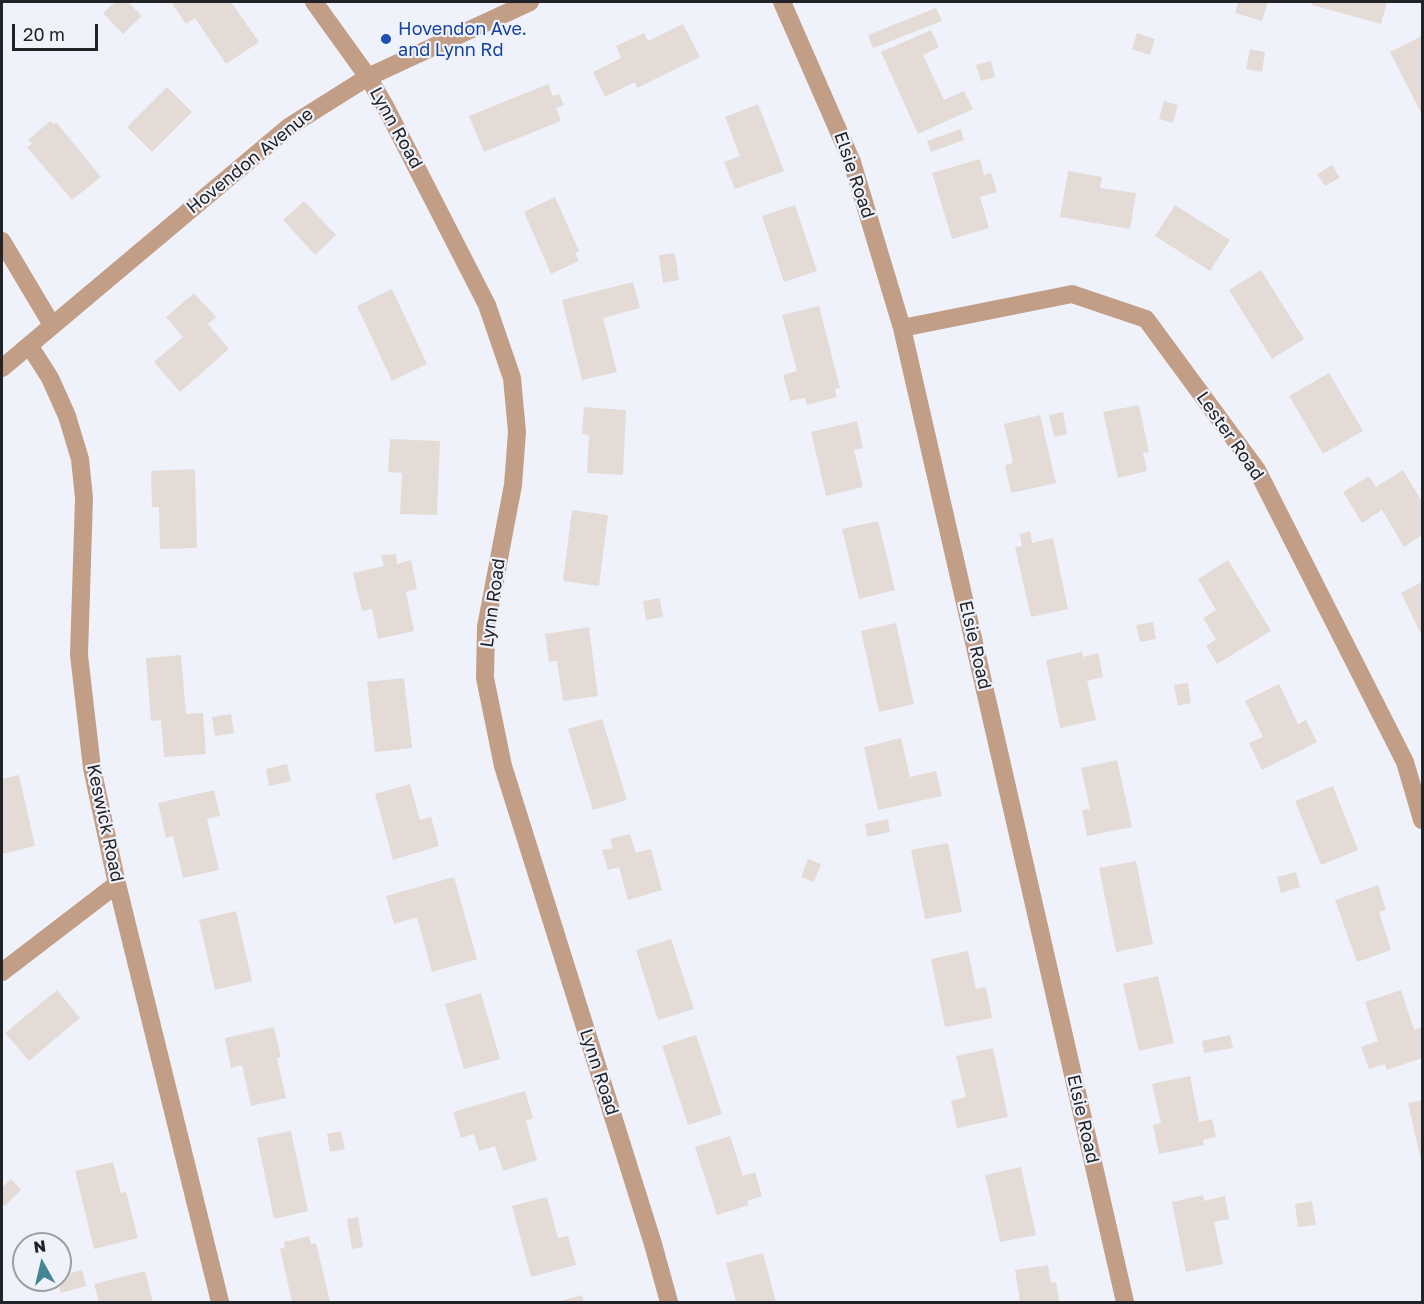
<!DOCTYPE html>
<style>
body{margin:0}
#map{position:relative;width:1424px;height:1304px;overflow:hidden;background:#eff2fb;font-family:"Golos Text",sans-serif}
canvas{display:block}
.frame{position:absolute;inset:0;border:3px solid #222326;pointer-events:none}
.north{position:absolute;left:12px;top:1232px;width:60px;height:60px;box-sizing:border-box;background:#eff2fb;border:2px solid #9d9fa6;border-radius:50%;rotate:352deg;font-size:16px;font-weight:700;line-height:24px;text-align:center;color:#222326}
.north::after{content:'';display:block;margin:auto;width:21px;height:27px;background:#438795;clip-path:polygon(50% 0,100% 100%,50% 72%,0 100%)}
.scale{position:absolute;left:12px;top:24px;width:86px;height:27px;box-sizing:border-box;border:3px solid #222326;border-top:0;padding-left:8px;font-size:18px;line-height:21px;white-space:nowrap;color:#222326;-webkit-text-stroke:4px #eff2fb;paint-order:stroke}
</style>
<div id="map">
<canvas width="1424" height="1304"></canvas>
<div class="frame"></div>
<div class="north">N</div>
<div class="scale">20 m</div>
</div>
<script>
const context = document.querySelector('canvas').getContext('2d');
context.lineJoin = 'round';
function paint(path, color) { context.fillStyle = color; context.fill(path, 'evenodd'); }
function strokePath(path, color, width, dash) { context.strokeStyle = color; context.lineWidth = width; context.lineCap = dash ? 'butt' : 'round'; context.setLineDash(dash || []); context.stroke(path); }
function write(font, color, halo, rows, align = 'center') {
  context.font = font + ' "Golos Text",sans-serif'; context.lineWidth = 4.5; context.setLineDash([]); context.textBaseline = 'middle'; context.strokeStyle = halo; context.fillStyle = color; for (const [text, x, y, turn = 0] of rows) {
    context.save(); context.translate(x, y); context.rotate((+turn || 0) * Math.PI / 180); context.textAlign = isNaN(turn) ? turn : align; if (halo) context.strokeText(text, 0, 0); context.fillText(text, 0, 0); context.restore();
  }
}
const building = new Path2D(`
 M115 2H128L142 16 123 34 103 13Z
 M171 2H231L259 42 226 64 195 18 186 24Z
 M1238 2H1268L1262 21 1235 13Z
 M1313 2H1387L1381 24 1312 5Z
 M936 8 942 21 873 48 868 35Z
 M683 24 700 57 637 88 635 82 605 97 593 72 621 58 616 46 644 33 648 41Z
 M931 30 939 47 923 55 944 100 964 91 973 109 918 134 881 52Z
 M1137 33 1155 39 1150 55 1132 49Z
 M1422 36V112L1421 113 1390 52Z
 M1250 49 1265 52 1262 72 1246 69Z
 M991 61 995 77 981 81 976 65Z
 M548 84 553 96 559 94 564 105 556 108 561 121 484 152 469 116Z
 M167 87 192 112 152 152 127 127Z
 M1164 101 1178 105 1173 123 1159 119Z
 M758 104 784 171 735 189 724 162 740 156 725 117Z
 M50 121 53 124 57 123 101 177 72 200 27 147 32 144 28 140Z
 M961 129 964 140 931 152 927 141Z
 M980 159 984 175 991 173 997 192 980 197 989 228 952 239 932 173Z
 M1332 165 1340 178 1325 186 1317 174Z
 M1068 171 1102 177 1100 188 1136 193 1130 229 1060 217Z
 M555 197 579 251 575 253 579 261 551 274 524 212Z
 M304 201 336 235 315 255 283 220Z
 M795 205 817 271 784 282 762 216Z
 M1175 205 1230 240 1210 271 1155 236Z
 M675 253 679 280 663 283 659 255Z
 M1261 270 1304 339 1272 359 1229 290Z
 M633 282 640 308 603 318 617 372 582 380 562 300Z
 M392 289 427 364 392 381 357 306Z
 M194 293 216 317 208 324 229 349 180 392 154 362 183 337 166 317Z
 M819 306 840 388 835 389 837 397 807 405 805 398 790 401 783 375 797 371 782 315Z
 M1329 373 1363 431 1323 454 1289 396Z
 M1139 405 1149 452 1143 453 1147 471 1118 478 1103 412Z
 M584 407 626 410 623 475 587 473 589 435 582 434Z
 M1063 412 1067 434 1054 437 1049 415Z
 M1040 415 1056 483 1011 493 1005 465 1013 463 1004 424Z
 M857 421 863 448 854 450 863 487 826 496 811 432Z
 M390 439 440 441 437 515 400 514 402 473 388 472Z
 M195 469 197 548 160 549 159 507H152L151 471Z
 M1403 470 1422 502V535L1404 547 1382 510 1362 523 1343 492 1369 476 1376 487Z
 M572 510 608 515 599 586 563 581Z
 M878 521 895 590 859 599 842 529Z
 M1030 531 1032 543 1053 538 1068 609 1031 617 1015 547 1022 546 1020 534Z
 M396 554 397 564 411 560 417 589 406 592 414 631 378 639 372 609 362 611 353 573 384 566 381 555Z
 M1228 560 1271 631 1217 664 1206 646 1216 639 1203 618 1216 610 1198 579Z
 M1422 582V636L1401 593Z
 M660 598 663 617 646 620 643 601Z
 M1153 622 1156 639 1140 642 1136 625Z
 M896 623 914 704 879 712 861 631Z
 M589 627 598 696 563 701 557 661 549 662 545 634Z
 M1082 652 1083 657 1098 653 1103 677 1087 681 1096 720 1060 728 1046 660Z
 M181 655 186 714 203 713 206 754 164 757 161 720 151 721 146 658Z
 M404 678 412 748 375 752 367 682Z
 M1188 683 1191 703 1178 706 1174 685Z
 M1279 684 1298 724 1306 720 1317 742 1262 770 1249 743 1263 737 1245 701Z
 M231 714 234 733 215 736 212 717Z
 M602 719 627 800 593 810 568 729Z
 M901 738 910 777 936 771 942 796 878 810 864 747Z
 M1117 760 1132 827 1087 836 1082 810 1090 809 1081 768Z
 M287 764 291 781 269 786 266 769Z
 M19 775 35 846 2 854V779Z
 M410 784 420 820 431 817 439 846 393 860 375 794Z
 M1333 786 1358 850 1321 865 1295 801Z
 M214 790 220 816 207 819 219 870 183 878 173 836 166 838 158 803Z
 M888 819 890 832 867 837 865 824Z
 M630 834 636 853 651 849 662 890 628 900 619 867 608 870 602 850 613 848 610 839Z
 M948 843 962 912 925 919 911 850Z
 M808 859 821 864 814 882 801 877Z
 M1136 861 1153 944 1116 952 1099 868Z
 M1296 872 1300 887 1281 893 1277 877Z
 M454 877 477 959 432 972 417 917 394 924 386 896Z
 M1378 885 1386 910 1379 912 1391 950 1357 962 1335 900Z
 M236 911 252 981 215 990 199 920Z
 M671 939 694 1009 658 1020 636 950Z
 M968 951 976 989 986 987 992 1018 945 1027 931 959Z
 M1158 976 1174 1043 1139 1051 1123 984Z
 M57 990 80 1018 29 1061 5 1033Z
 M1401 990 1414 1030 1422 1027V1058L1387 1070 1385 1064 1369 1069 1361 1047 1378 1041 1365 1002Z
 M481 993 500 1059 464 1069 445 1004Z
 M274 1027 281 1057 277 1058 286 1098 251 1106 242 1065 231 1068 225 1038Z
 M696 1035 722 1114 688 1125 662 1046Z
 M1230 1035 1233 1048 1204 1053 1202 1041Z
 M993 1048 1008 1117 957 1128 951 1101 966 1097 956 1056Z
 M1190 1076 1199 1122 1212 1119 1216 1137 1203 1140 1204 1145 1159 1154 1153 1125 1161 1123 1152 1084Z
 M525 1091 533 1118 526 1121 537 1160 503 1171 495 1146 479 1151 474 1134 461 1138 453 1112Z
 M1422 1100V1165L1408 1103Z
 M291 1131 308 1211 274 1219 257 1138Z
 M341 1131 345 1149 330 1152 327 1134Z
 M730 1136 743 1176 755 1172 762 1196 747 1201 749 1205 717 1215 695 1147Z
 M113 1162 121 1193 126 1192 138 1238 94 1249 75 1171Z
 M1021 1167 1036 1235 1000 1242 985 1175Z
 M11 1179 21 1190 5 1206 2 1203V1188Z
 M1203 1195 1204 1201 1225 1196 1229 1219 1214 1222 1223 1264 1186 1272 1172 1202Z
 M547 1197 558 1238 568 1236 576 1265 531 1277 512 1206Z
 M1312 1201 1316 1225 1298 1227 1295 1204Z
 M358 1217 363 1247 352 1249 347 1219Z
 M309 1236 311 1244 316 1243 330 1302H292L280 1249 285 1247 284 1242Z
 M763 1253 776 1302H736L726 1263Z
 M1048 1265 1051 1283 1056 1282 1059 1302H1020L1015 1270Z
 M82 1270 86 1286 61 1293 57 1280H60V1276Z
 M145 1271 153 1302H99L94 1284Z
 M582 1295 584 1302H557Z`);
const minor = new Path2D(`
 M314 2 368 77 385 106 487 305 512 378 517 432 513 485 486 627 485 678 503 766 653 1244 669 1302
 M782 2 852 162 902 328 1125 1302
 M2 241 52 325
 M902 328 1072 294 1146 319 1257 470 1405 762 1422 820
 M29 345 50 378 67 416 80 459 84 498 79 655 92 768 117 884 220 1302
 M2 368 290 126 368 77 530 2
 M2 972 117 884`);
const markers = [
 [386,39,6,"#1a4fb4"]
];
const transitNames = [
 ["Hovendon Ave.",398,29],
 ["and Lynn Rd",398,50]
];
const streetNames = [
 ["Lynn Road",396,128,61],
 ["Hovendon Avenue",250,161,-39],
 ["Elsie Road",854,175,71],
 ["Lester Road",1230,436,55],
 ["Lynn Road",493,603,-82],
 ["Elsie Road",975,645,77],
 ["Keswick Road",105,823,78],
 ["Lynn Road",599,1072,72],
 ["Elsie Road",1083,1119,77]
];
paint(building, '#e5dbd6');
strokePath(minor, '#c39e86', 18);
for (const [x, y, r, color] of markers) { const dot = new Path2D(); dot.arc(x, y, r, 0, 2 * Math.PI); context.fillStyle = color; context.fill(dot); strokePath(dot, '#eff2fb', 2); }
write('18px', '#164399', '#eff2fb', transitNames, 'left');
write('18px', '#222326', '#eff2fb', streetNames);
</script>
